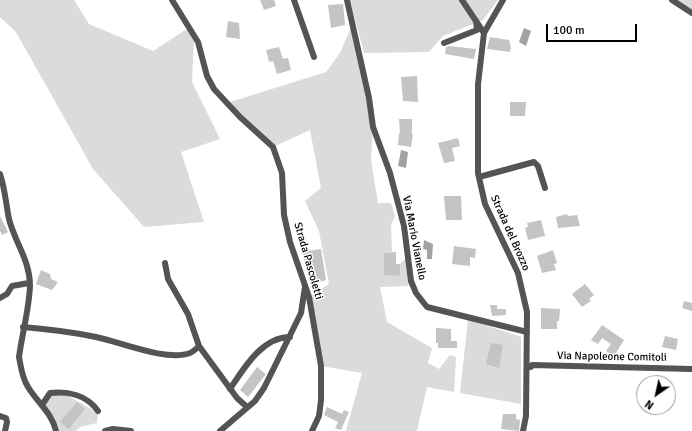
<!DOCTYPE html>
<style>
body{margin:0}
#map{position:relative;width:692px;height:431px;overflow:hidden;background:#fff;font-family:Signika,sans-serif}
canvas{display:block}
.north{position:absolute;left:636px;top:375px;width:40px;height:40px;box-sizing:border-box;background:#fff;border:1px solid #999;border-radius:50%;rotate:214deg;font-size:11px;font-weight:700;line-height:16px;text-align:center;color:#000}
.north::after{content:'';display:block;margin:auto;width:14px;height:18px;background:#000;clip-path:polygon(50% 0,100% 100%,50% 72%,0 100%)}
.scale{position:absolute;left:546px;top:24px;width:91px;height:18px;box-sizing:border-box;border:2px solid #000;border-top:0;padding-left:5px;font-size:12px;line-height:14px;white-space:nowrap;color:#000;-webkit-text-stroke:3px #fff;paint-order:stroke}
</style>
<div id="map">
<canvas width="692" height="431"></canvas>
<div class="north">N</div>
<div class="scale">100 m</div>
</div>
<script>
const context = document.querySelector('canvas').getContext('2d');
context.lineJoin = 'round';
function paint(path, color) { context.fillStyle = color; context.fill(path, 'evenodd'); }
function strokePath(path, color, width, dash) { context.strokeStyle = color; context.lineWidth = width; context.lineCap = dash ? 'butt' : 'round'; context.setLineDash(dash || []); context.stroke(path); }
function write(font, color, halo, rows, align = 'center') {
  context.font = font + ' Signika,sans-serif'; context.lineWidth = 3; context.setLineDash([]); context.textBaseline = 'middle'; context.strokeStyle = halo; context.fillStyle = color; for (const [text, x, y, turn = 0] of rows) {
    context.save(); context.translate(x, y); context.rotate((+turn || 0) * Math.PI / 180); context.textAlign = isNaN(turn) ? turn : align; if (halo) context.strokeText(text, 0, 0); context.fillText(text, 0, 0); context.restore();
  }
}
const green = new Path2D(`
 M0 0H74L89 24 153 51 187 29 194 39 192 82 220 139 181 152 204 222 144 227 93 169 16 32 0 17Z
 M350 0H498L483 20 443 36 429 52 364 53Z
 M669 0H692V13Z
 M353 23 373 127 371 160 378 203H391L395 216 391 225 392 252 384 253V274L400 276V264L406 258 409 286 380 287 387 322 432 348 428 363 439 369 450 355 456 357 454 392 427 387 417 431H346L362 373 321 366 309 297 329 284 319 231 305 201 321 188 310 130 273 147 227 103 326 72 340 53Z
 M468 319 521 337V404L460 393Z
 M65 394 98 413 97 423 80 427 76 431H60L44 404 50 396Z`);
const water = new Path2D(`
 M524 28 531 31 526 46 519 42Z
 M401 150 408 152 406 168 398 166Z
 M424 240 433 244 432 259H427V250L423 249Z`);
const building = new Path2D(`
 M260 0H274L276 6 264 10Z
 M343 4 345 25 331 28 328 5Z
 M228 21 239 23 240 39 226 37Z
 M490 37 509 40 511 47 510 52 487 49Z
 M449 46 476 49 474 59 445 54 446 47Z
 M279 47 283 59 288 58 291 70 277 74 273 61 269 62 266 50Z
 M417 76 418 102 403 101 401 77Z
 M510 102H526L525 116H510Z
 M399 119H412V134L413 135 411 147 398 145 399 133H400Z
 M458 138 460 146 452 148 455 161 444 163 438 143Z
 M444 196H461L462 220H446Z
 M567 214 568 216 577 215 580 226 558 228 556 217Z
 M0 216 8 232 2 235 0 231Z
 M541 220 545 236 528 240 525 228 528 227 527 223Z
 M454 246 476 249 475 258 470 257V266L452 264Z
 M321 249 326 280 311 285 302 252Z
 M553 250 557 263 554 264 556 270 542 273 537 256Z
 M396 252V264H400V276L384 275V253Z
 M41 270 50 274 51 279 58 282 52 290 36 284Z
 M585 284 594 295 589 299 591 301 582 307 572 294Z
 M684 301 692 303V311L682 308Z
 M490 305H497V309H506V315L492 316Z
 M541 308 560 309 559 321H557V329H541Z
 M602 325 624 340 614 356 606 351 611 344 602 338 598 344 591 340Z
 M436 328 451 329V341H457V348H438V343H436Z
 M665 336 678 339 676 350 662 347Z
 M491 343 503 345 499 368 486 364Z
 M257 367 266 374 248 397 240 390Z
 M77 402 85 409 69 429 60 422Z
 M327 407 342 414 344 410 349 412 341 430 335 428 338 422 324 415Z
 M503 414H516V419L520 420 519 431 501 429Z`);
const minor = new Path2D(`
 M172 0 198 42 207 76 214 89 240 117 273 147 282 173 284 215 290 242 309 297 321 366V400L319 416 312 431
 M294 0 314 57
 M347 0 369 98 373 127 390 173 404 226 411 281 416 293 427 307 527 332
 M462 0 484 33
 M503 0 484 33 478 84V173L485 204 518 273 527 312 526 416 523 431
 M672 0 692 13
 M444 43 477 30 476 21
 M0 174C5 189 6 204 9 219 15 243 30 260 30 286 29 310 22 334 19 357 21 367 22 378 28 387 37 402 52 413 56 431
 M479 177 534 162 538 166 545 188
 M165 263 168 279 188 314 199 346 237 398 247 407
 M0 298 7 294 12 286 29 283
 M23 327C47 329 72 332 96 337 120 342 167 362 190 353 193 352 197 348 199 346
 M527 367H531L532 365 692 369
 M230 389C244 368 262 337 290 337
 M42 405 50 393C68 391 87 395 98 411
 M0 416 6 418 7 422 5 431
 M105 431 113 429 131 431
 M220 431 255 401 264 388 301 313 305 287`);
const streetNames = [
 ["Strada del Brozzo",510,233,66],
 ["Via Mario Vianello",414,238,79],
 ["Strada Pascoletti",308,261,74],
 ["Via Napoleone Comitoli",612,357,1]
];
paint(green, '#dbdbdb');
paint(water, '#a2a2a2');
paint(building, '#c4c4c4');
strokePath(minor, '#545454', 6);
write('11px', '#000', '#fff', streetNames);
</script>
